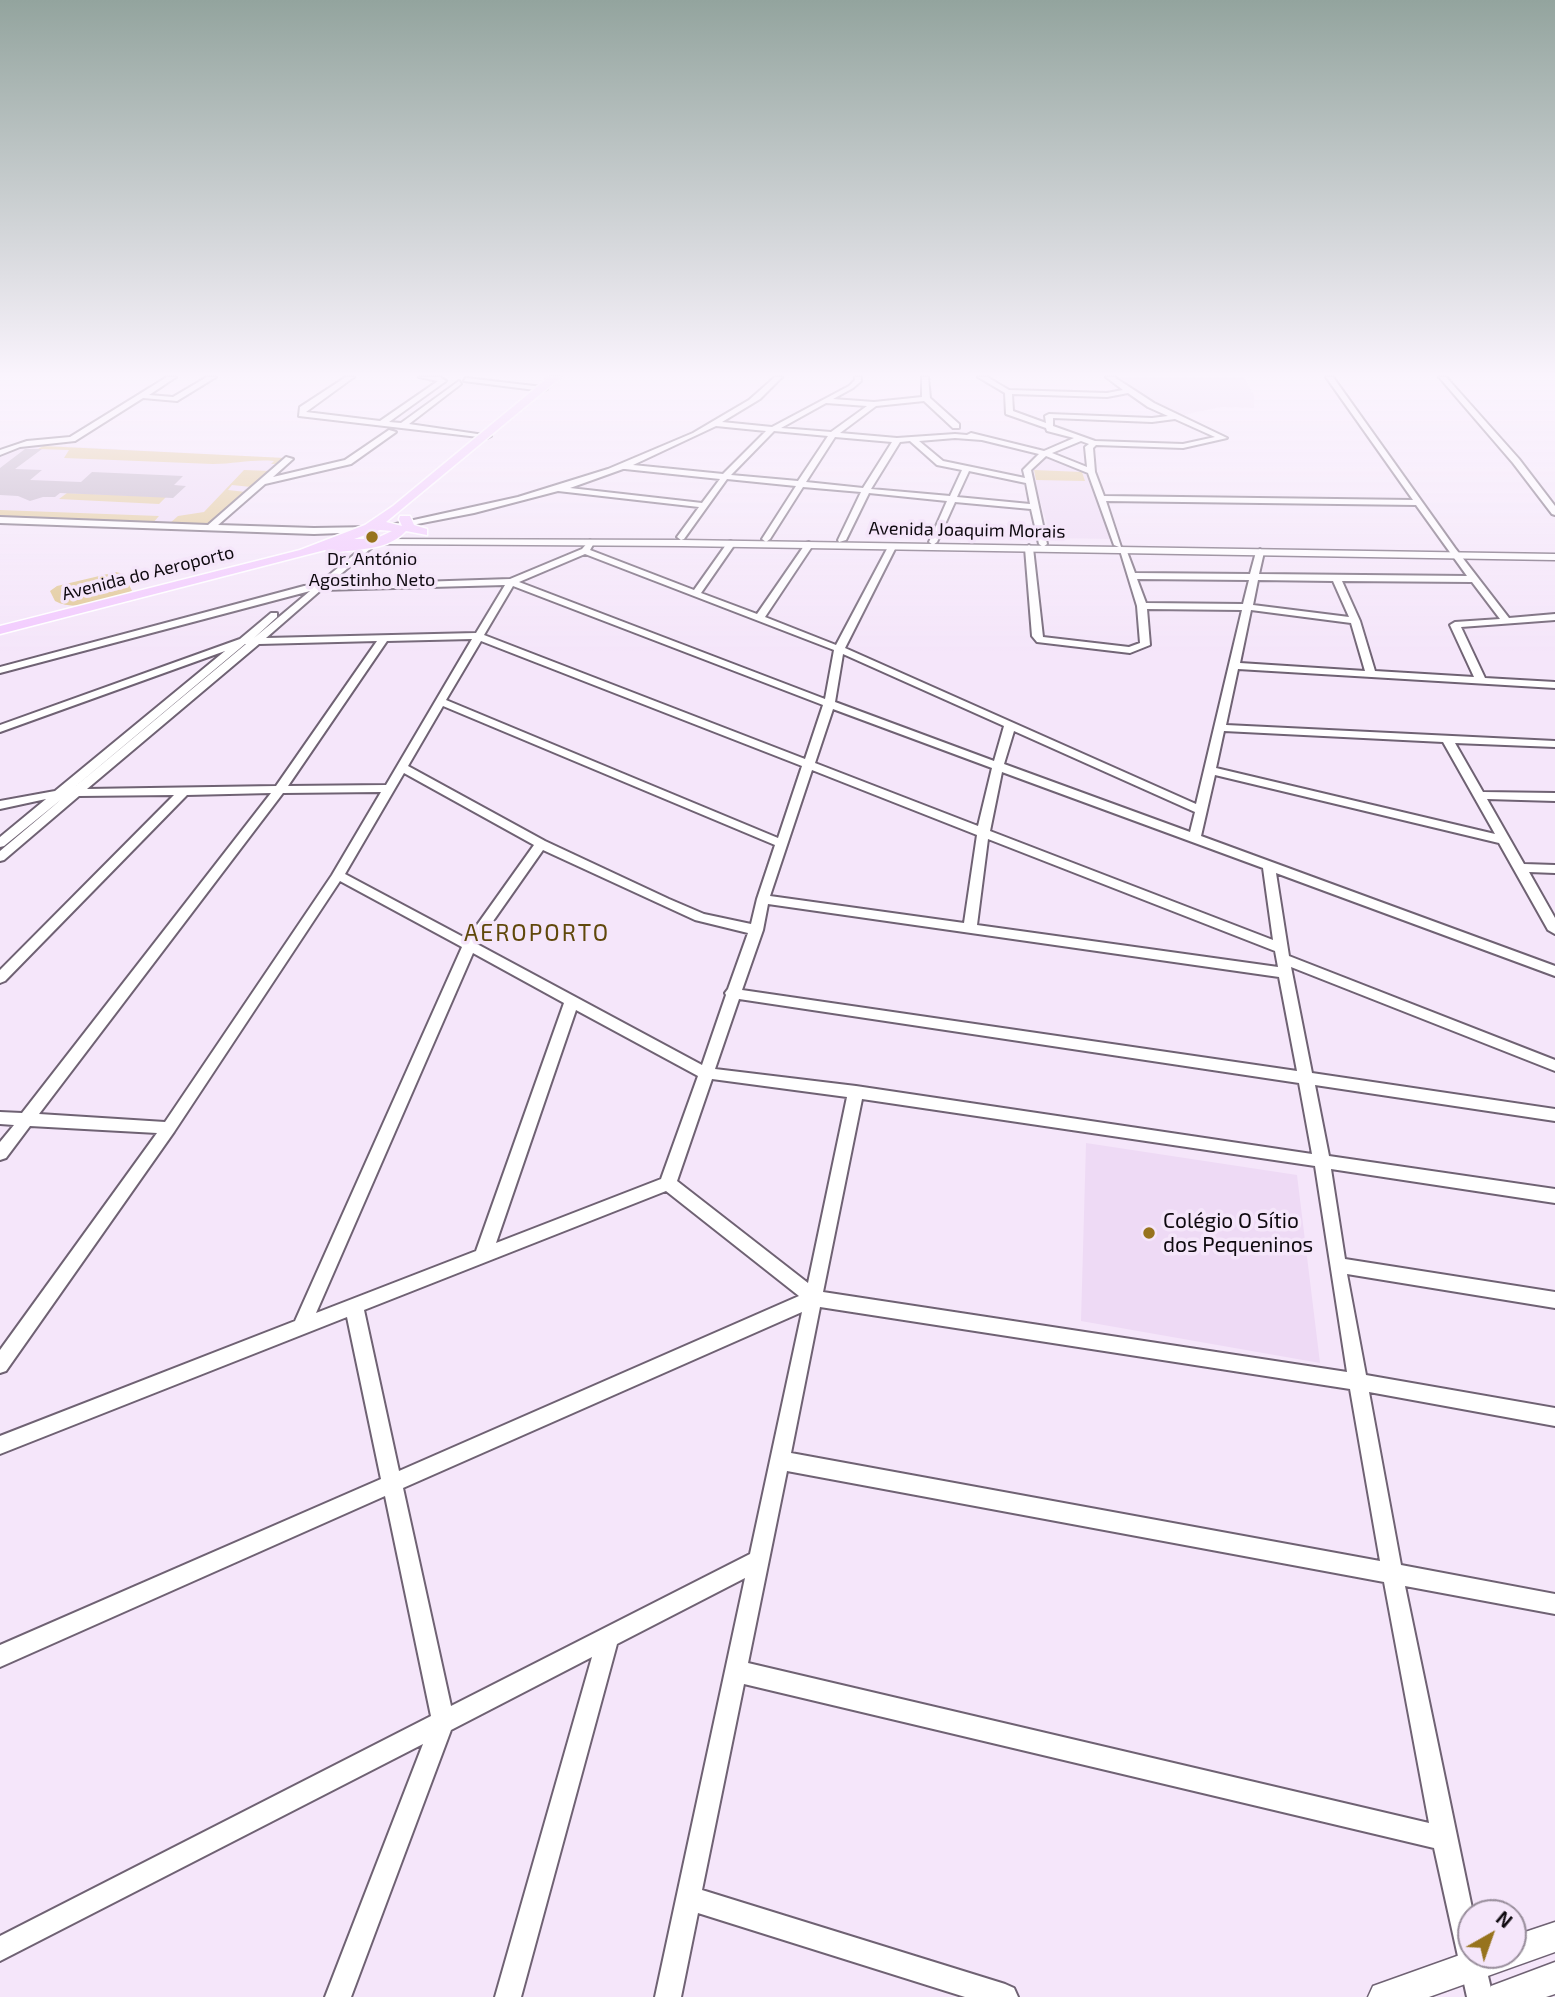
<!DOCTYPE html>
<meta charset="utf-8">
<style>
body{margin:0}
#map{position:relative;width:1555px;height:1997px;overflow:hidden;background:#f5e6fa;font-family:"Exo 2",sans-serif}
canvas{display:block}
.north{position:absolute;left:1457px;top:1899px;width:70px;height:70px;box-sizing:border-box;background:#f5e6fa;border:2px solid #998e9c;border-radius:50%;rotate:40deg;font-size:19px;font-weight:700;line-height:28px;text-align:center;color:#0f0a10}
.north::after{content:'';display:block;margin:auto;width:24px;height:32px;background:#97731d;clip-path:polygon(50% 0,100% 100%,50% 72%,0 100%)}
</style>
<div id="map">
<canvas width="1555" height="1997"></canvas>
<div class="north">N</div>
</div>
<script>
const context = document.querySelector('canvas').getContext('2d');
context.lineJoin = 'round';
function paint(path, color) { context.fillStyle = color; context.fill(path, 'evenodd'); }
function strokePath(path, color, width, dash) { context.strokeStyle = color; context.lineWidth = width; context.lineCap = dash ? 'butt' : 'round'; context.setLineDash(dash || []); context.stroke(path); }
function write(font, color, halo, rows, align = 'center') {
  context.font = font + ' "Exo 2",sans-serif'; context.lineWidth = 7; context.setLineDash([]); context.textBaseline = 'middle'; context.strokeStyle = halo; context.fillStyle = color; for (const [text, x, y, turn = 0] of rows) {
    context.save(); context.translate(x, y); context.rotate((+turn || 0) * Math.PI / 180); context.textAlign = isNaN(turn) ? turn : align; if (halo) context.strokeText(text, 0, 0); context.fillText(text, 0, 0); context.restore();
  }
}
const built = new Path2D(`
 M1119 377H1244L1254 395V408L1221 407 1183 415 1154 402Z
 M22 444 285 458 207 525 0 517V457Z
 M1048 456 1088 472 1110 539 1051 538 1031 470Z
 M1086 1143 1297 1175 1320 1363 1081 1321Z`);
const green = new Path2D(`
 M43 446 285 458 278 464H271L274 461C252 459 235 464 213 464L64 458 69 450 38 449Z
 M244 470 270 471 251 487 232 485 228 490 246 492 207 525 169 524 178 516 204 512Z
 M1034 470 1082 472 1085 481 1036 480Z
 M67 493 166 497 159 504 59 499Z
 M0 510 159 516 152 524 0 517Z
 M116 572 124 574 132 591C113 602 75 612 55 601L50 591 57 586Z`);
const building = new Path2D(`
 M25 449H42L15 469 42 470 30 480 81 482 92 472 183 476 174 485 186 486 173 498 60 493 55 497H43L30 501 18 496 0 495V468Z`);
const minor = new Path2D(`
 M167 377H176L149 395 173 397 207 377H216L177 401 143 398 75 441 20 447 0 455V450L27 441 70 437Z
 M346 377H354L306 412 380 421 438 381 419 377H440L446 381 389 422 401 423 459 381 461 384 409 424 491 436 487 438 299 416 300 407Z
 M775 377H782L760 399 722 422 772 427 849 386 855 380V377H861V381L853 388 833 399 874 402 922 397V377H928L930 398 959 424V428H953L924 401 876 406 840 433 897 438 955 434 967 435 971 433 1044 451 1074 438 1047 431 1046 428 1006 414 1005 393 978 377H987L1009 390 1107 393 1123 390 1106 377H1114L1154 403 1227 438 1183 448 1096 445 1093 448 1095 472 1104 496 1413 500 1326 377H1333L1455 548 1509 618 1555 614V620L1461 627 1485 678 1555 682V688L1238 669 1226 725 1555 741V747L1455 743 1483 792 1555 793V801L1487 799 1524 864 1555 865V873L1529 872 1555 918V934L1548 930 1499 843 1215 775 1201 836 1555 966V976L1276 873 1289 956 1555 1060V1071L1291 967 1312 1073 1555 1109V1121L1315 1085 1329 1156 1555 1189V1203L1331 1169 1345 1259 1555 1292V1308L1347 1274 1366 1375 1555 1408V1426L1369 1392 1401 1565 1555 1594V1614L1405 1586 1473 1913H1471V1955H1483L1493 1997H1467L1434 1848 744 1684 702 1890 1005 1984 1014 1988 1018 1997H965L698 1913 681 1997H655L745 1578 617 1644 521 1997H495L592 1657 451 1730 351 1997H325L423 1744 0 1961V1936L431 1716 385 1496 0 1667V1645L381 1479 347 1317 0 1454V1436L295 1321 462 947 340 881 174 1132 6 1371 0 1373V1350L157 1133 30 1126 6 1158 0 1160V1142L14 1125 0 1124V1112L22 1113 271 793 187 795 5 981 0 983V970L174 795 79 796 4 860 0 861V851L63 798 4 846 0 847V837L46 799 0 809V801L55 791 225 651 0 732V725L240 639 271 613H277V617L254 638 310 591 0 673V667L304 586 317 585 373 539 376 540V544L328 585 510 579 582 549 590 540 594 543 590 550 694 590 728 542 731 541 735 544 701 593 757 614 806 543 809 542 813 545 765 617 836 645 888 547 892 544 896 547 845 648 1196 804 1242 610 1147 609 1150 645 1130 653 1037 642 1032 636 1025 548 1029 545 1033 548 1043 637 1129 647 1140 643 1137 606 1119 547 1114 545 1088 473 1046 456 1031 470 1047 544 1043 547 1039 544 1031 509 955 502 937 542 933 545 929 542 947 501 869 493 846 540 839 542 838 540 861 492 803 487 770 539 766 542 762 539 796 486 727 479 684 539 681 540 677 537 699 507 558 491 474 513 386 530 382 527 518 497 608 469 693 433 749 400ZM1128 393 1148 407 1168 416 1152 418 1049 414 1045 416 1046 423 1013 411 1012 394 1107 397ZM826 403 867 406 831 432 781 428ZM1053 418 1152 422 1175 419 1215 437 1183 444 1095 441 1053 426ZM716 426 766 431 723 474 633 465ZM774 431 828 436 798 481 731 475ZM835 437 892 442 863 488 806 482ZM955 438 982 440 1039 454 1023 470 1025 478 943 461 919 441ZM910 441 937 465 962 470 950 496 871 489 900 442ZM1081 441 1089 444 1085 447 1087 467 1052 453ZM623 469H625L720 479 702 503 570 488ZM969 471 1026 483 1030 504 957 497ZM1106 501 1416 505 1467 576 1259 574 1264 552 1260 549 1256 552 1250 574 1135 573 1126 549 1121 547ZM585 554 834 650 825 699 519 582ZM1137 579 1249 580 1243 604 1146 603ZM1258 580 1333 581 1349 617 1253 605ZM1342 581 1472 582 1500 619 1455 622 1450 625 1474 677 1375 671 1360 621ZM505 585 476 633 266 638 321 590ZM513 586 823 705 805 759 484 635ZM1251 610 1351 623 1365 671 1240 663ZM472 639 386 785 288 786 387 641ZM377 641 276 786 87 789 259 644ZM481 641 802 766 778 838 446 700ZM245 644H246L71 790ZM843 654 1004 726 994 761 835 702ZM443 706 775 845 757 899 751 924 704 914 669 899 545 841 408 766ZM833 709 992 768 978 826 815 763ZM1014 731 1195 812 1190 832 1004 764ZM1224 731 1443 742 1495 834 1216 768ZM812 770 977 835 964 923 770 896ZM1002 772 1263 868 1273 940 990 831ZM404 773 534 845 467 939 345 874ZM381 792 332 875 165 1122 39 1114 283 793ZM988 839 1275 951 1278 967 977 925ZM543 850 695 920 748 933 728 989 725 993 726 995 702 1065 477 944ZM768 904 1279 977 1297 1071 742 990 763 930ZM473 953 564 1003 476 1251 316 1313ZM739 999 1299 1083 1312 1154 856 1086 715 1069ZM576 1010 698 1076 661 1179 496 1243ZM712 1079 847 1097 808 1283 677 1181ZM862 1099 1315 1166 1347 1372 823 1292ZM666 1191 799 1296 399 1471 364 1310ZM820 1307 1350 1389 1380 1561 791 1453ZM802 1312 750 1554 451 1706 403 1488ZM787 1471 1384 1582 1429 1823 748 1663Z
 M1439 377H1446L1519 459 1555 506V515L1552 514 1513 463Z
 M466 378 543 387 547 389 543 391 464 381Z
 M389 430 396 432 351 464 265 484 218 525 314 528 371 527V531L368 532 314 534 0 523V517L208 525 286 457 293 459 273 477 345 460Z`);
const tertiary = new Path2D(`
 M374 539 682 540 1555 554V560L682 546 378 544 374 543Z
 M1555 1922V1952L1429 1997H1368L1373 1986 1471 1951V1955H1513V1936Z
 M1555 1962V1994L1546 1997H1486L1491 1986Z`);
const primary = new Path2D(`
 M549 377H561L386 522 402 526 399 519 400 516H410L414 525 427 529V535L406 531C388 551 356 549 331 553L325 550 0 634V626L300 550 365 525 393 506ZM380 530 392 531 375 539H354Z`);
const markers = [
 [372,537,7,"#97731d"],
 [1149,1233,7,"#97731d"]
];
const farStreetnames = [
 ["Avenida Joaquim Morais",967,530,1],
 ["Avenida do Aeroporto",148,573,-14]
];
const farPoinames = [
 ["Dr. António",372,559],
 ["Agostinho Neto",372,580]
];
const poiNames = [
 ["Colégio O Sítio",1163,1221],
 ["dos Pequeninos",1163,1245]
];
const neighbourhoodNames = [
 ["AEROPORTO",537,933]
];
paint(built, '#eedaf5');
paint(green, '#e1c895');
paint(building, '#beb0c3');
strokePath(minor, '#6f6273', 4);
strokePath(tertiary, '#6f6273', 3);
strokePath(primary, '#fff', 3);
paint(minor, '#fff');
paint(tertiary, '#fff');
paint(primary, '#f2cafe');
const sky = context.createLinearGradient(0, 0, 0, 657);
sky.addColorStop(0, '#93a49e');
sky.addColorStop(0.57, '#faf4fd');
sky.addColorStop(1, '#faf4fd00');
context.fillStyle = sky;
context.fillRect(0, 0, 1555, 657);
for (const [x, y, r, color] of markers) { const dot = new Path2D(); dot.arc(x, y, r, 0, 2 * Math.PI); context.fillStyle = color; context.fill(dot); strokePath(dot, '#f5e6fa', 2.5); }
write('18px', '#0f0a10', '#f5e6fa', farStreetnames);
write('18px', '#0f0a10', '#f5e6fa', farPoinames);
write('21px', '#0f0a10', '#f5e6fa', poiNames, 'left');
context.letterSpacing = '2px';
write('23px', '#60480b', '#f5e6fa', neighbourhoodNames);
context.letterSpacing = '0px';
</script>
